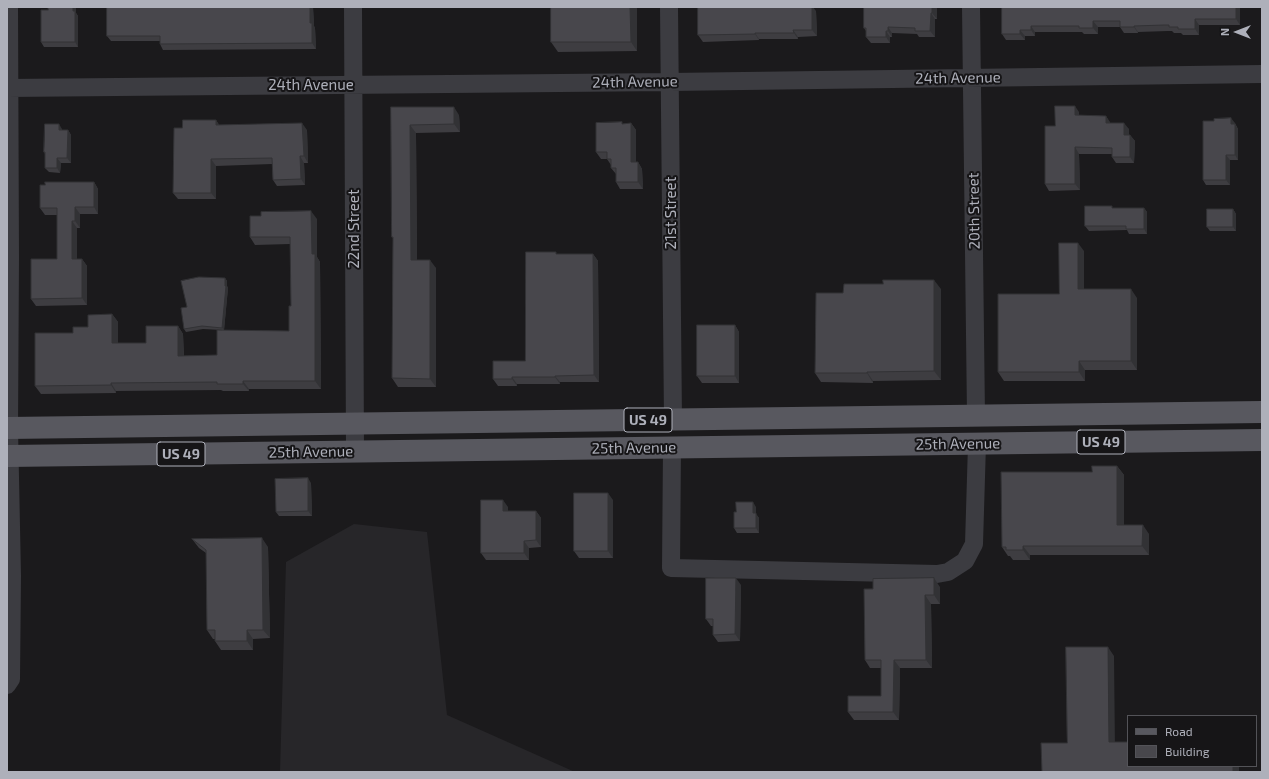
<!DOCTYPE html>
<style>
body{margin:0}
#map{position:relative;width:1269px;height:779px;overflow:hidden;background:#1b1a1c;font-family:"Exo 2",sans-serif}
canvas{display:block}
.frame{position:absolute;inset:0;border:8px solid #aeb0ba;pointer-events:none}
.legend{position:absolute;left:1127px;top:715px;width:130px;height:52px;box-sizing:border-box;background:#161517;border:1px solid #535358;margin:0;padding:5px 7px;list-style:none;font-size:12px;color:#aeb0ba}
.legend li{display:flex;align-items:center;gap:8px;height:20px}
.legend b{width:20px;border:1px solid #535358}
.north{position:absolute;left:1217px;top:12px;width:40px;height:40px;-webkit-text-stroke:3px #161517;paint-order:stroke;rotate:270deg;font-size:11px;font-weight:700;line-height:16px;text-align:center;color:#aeb0ba}
.north::after{content:'';display:block;margin:auto;width:14px;height:18px;background:#aeb0ba;clip-path:polygon(50% 0,100% 100%,50% 72%,0 100%)}
</style>
<div id="map">
<canvas width="1269" height="779"></canvas>
<div class="frame"></div>
<ul class="legend">
<li><b style="height:5px;background:#58585f"></b>Road</li>
<li><b style="height:11px;background:#48474c"></b>Building</li>
</ul>
<div class="north">N</div>
</div>
<script>
const context = document.querySelector('canvas').getContext('2d');
context.lineJoin = 'round';
function paint(path, color) { context.fillStyle = color; context.fill(path, 'evenodd'); }
function strokePath(path, color, width, dash) { context.strokeStyle = color; context.lineWidth = width; context.lineCap = dash ? 'butt' : 'round'; context.setLineDash(dash || []); context.stroke(path); }
function write(font, color, halo, rows, align = 'center') {
  context.font = font + ' "Exo 2",sans-serif'; context.lineWidth = 4; context.setLineDash([]); context.textBaseline = 'middle'; context.strokeStyle = halo; context.fillStyle = color; for (const [text, x, y, turn = 0] of rows) {
    context.save(); context.translate(x, y); context.rotate((+turn || 0) * Math.PI / 180); context.textAlign = isNaN(turn) ? turn : align; if (halo) context.strokeText(text, 0, 0); context.fillText(text, 0, 0); context.restore();
  }
}
const built = new Path2D(`
 M354 524 427 532 447 715 575 772H280L286 562Z`);
const minor = new Path2D(`
 M353 7 355 451
 M669 7 673 420
 M971 7 976 416
 M7 88 670 82 1262 74
 M672 447 671 568 937 574 948 572 965 561 974 544 977 444
 M7 685 11 679 12 576 9 428 10 258 9 7`);
const major = new Path2D(`
 M7 428 1262 412
 M7 456 1262 440`);
const wall = new Path2D(`
 M48 7H75L76 9V13L78 16V47H44L41 42 48 10Z
 M107 7H313L314 26 315 28 316 49 163 50 160 44V41H111L107 36Z
 M551 7H637V51L558 52 551 42Z
 M937 7V19H935V37H919L917 34 892 33V37H890V43H871L866 37V31L864 28Z
 M1002 7H1240V25H1199V35H1183L1181 33H1174L1172 31H1168L1138 32V33H1124L1120 27H1098V34H1084L1082 32H1035V36H1025V40H1006L1002 34Z
 M816 11 817 36 798 37V39H759V40L703 42 698 35Z
 M391 107 459 115 460 132 416 133 417 260 436 268V387H398L392 378 393 238 392 237Z
 M1079 112V115L1106 116 1110 123 1129 129V135H1130L1135 141 1134 163H1116L1112 157V154H1079L1080 190 1049 191 1045 184 1055 126Z
 M216 120 219 125 307 130 308 163H304L305 185 277 186 273 180 272 164 216 166V199H178L173 193 182 128Z
 M631 123 636 130V162H638L642 169 643 189H620L616 182V174L611 168V165L607 159H601L596 152 623 124Z
 M1235 123 1238 129V160H1230V185H1206L1203 180Z
 M62 129V130H68L71 135V163H61L60 173 49 172 45 168V154L44 152Z
 M94 182 98 189V214H80V228H77V259H82L87 266V305L36 306 31 299 57 259V215H45L40 208Z
 M1112 208H1144L1147 212V234H1129L1127 230 1089 231 1085 226Z
 M1233 209 1236 214V231H1210L1207 227Z
 M317 219V257L320 262 321 389H249V391H223L221 390 116 391V393L41 394 35 386 73 333 88 327 112 314 118 322V343H146L178 326 183 334 184 356 217 355 222 330 203 329 186 332 184 329 187 307 225 278 227 281V286L228 288 224 330 289 331 291 306 290 244 255 245 250 237Z
 M1084 251V289L1137 298V370H1085V381H1004L998 372 1059 294Z
 M557 254H593L598 261 599 382H560V384H517V386H498L493 379 525 361Z
 M941 289V380L873 381V383L821 382 815 373 843 293Z
 M735 325 739 332V383H702L697 376Z
 M1117 466 1124 475V525L1149 534V555H1030V560H1013L1010 556H1008L1002 547 1092 472Z
 M311 483 312 516H279L276 512Z
 M613 500V558H579L574 551Z
 M508 507V511H536L541 518V547L529 548V560H486L481 553Z
 M756 507V514L759 518V533H737L734 528 736 512Z
 M192 539 268 547 270 638 253 639V650H221L215 641V639H213L207 630 206 553 199 548Z
 M741 585 740 641 718 642 713 635V626H711L706 619Z
 M940 587V604H931L932 668H900L899 720H854L848 712 881 696V668H870L865 660 864 589Z`);
const shadedWall = new Path2D(`
 M73 7H75L76 9V13L78 16V47L75 42Z
 M310 7H313L314 26 315 28 316 49 312 43 310 23Z
 M630 7H637V51L631 42Z
 M812 7H813L816 11 817 36 812 30Z
 M932 7H937V19L932 13Z
 M1236 7H1240V25L1236 19Z
 M931 13 935 19V37L930 31Z
 M1195 19 1199 25V35L1195 29Z
 M1093 21 1098 27V34L1093 28Z
 M1031 26 1035 32V36L1031 30Z
 M1134 26 1138 32V33L1134 27Z
 M888 27 892 33V37L888 31Z
 M793 30 798 37V39L794 33Z
 M1020 30 1025 36V40L1020 34Z
 M886 31 890 37V43L886 37Z
 M755 33 759 39V40L755 34Z
 M1075 106 1079 112V121L1075 115Z
 M454 107 459 115 460 132 454 124Z
 M1106 116 1110 122V129L1106 123Z
 M1231 118 1235 123V129L1231 124Z
 M216 120 220 126 216 125Z
 M302 123 307 130 308 163 304 156Z
 M631 123 636 130V169L631 162Z
 M1124 123 1129 129V141L1124 135Z
 M59 124 62 129V135L59 130Z
 M1235 124 1238 129V160L1235 155Z
 M410 125 416 133 417 268 411 260Z
 M68 130 71 135V163L67 158Z
 M1130 135 1135 141 1134 163 1130 157Z
 M1075 147 1079 154 1080 190 1075 184Z
 M1226 155 1230 160V185L1226 180Z
 M300 156 304 163 305 185 301 179Z
 M57 158 61 163 60 173 57 168Z
 M211 159 216 166V199L211 193Z
 M638 162 642 169 643 189 638 182Z
 M94 182 98 189V214L94 207Z
 M75 207 80 214V228L75 221Z
 M1144 208 1147 212V234L1144 229Z
 M1233 209 1236 214V231L1233 227Z
 M311 211 317 219V257L320 262 321 389 315 381 312 254Z
 M72 221 77 228V266L72 259Z
 M1078 243 1084 251V298L1078 289Z
 M593 254 598 261 599 382 594 375Z
 M82 259 87 266V305L82 298Z
 M430 260 436 268V387L430 379Z
 M225 278 227 281V286L228 288 224 330 222 328Z
 M934 280 941 289V380L934 371Z
 M1131 289 1137 298V370L1131 361Z
 M112 314 118 322V351L112 343Z
 M735 325 739 332V383L735 376Z
 M178 326 183 334 184 363 178 356Z
 M1079 361 1085 370V381L1079 372Z
 M867 372 873 381V383L867 373Z
 M555 376 560 382V384L555 377Z
 M512 377 517 384V386L512 379Z
 M243 381 249 389V391L243 384Z
 M111 383 116 391V393L111 385Z
 M1117 466 1124 475V534L1117 525Z
 M308 478 311 483 312 516 308 511Z
 M608 493 613 500V558L608 551Z
 M503 500 508 507V518L503 511Z
 M753 502 756 507V514L759 518V533L756 528 753 513Z
 M536 511 541 518V547L536 540Z
 M1143 525 1149 534V555L1142 546Z
 M262 538 268 547 270 638 263 630Z
 M524 541 529 548V560L524 553Z
 M1023 546 1030 555V560L1023 550Z
 M736 578 741 585 740 641 735 634Z
 M934 578 940 587V604L934 595Z
 M925 595 931 604 932 668 926 660Z
 M247 630 253 639V650L247 641Z
 M1108 647 1114 656 1115 751 1109 742Z
 M894 660 900 668 899 720 893 712Z
 M1233 766H1239V772H1233Z`);
const building = new Path2D(`
 M48 7H73V11H75V42H41V10H48Z
 M107 7H310V23H312V43L160 44V36H107Z
 M551 7H630L631 42H551Z
 M698 7H812V30H793L794 33H755V34L698 35Z
 M864 7H932V13H931L930 31H915V28L888 27V31H886V37H866V28H864Z
 M1002 7H1236V19H1195V29H1178V27H1169V25H1164L1134 26V27H1120V21H1093V28H1079V26H1031V30H1020V34H1002Z
 M1055 106H1075V115L1106 116V123H1124V135H1130V157H1112V148L1075 147V184H1045V126H1055Z
 M391 107H454V124L410 125 411 260H430V379L392 378 393 237H392Z
 M1231 118V124H1235V155H1226V180H1203V121H1214V119Z
 M183 120H216V125L302 123 304 156H300L301 179 273 180 272 158 211 159V193H173L174 128H182Z
 M622 122V124L631 123V162H638V182H616V168H611V159H607V152H596V123Z
 M45 124H59V130H68L67 158H57V168H45V152H44Z
 M45 182H94V207H75V221H72V259H82V298L31 299V259H57V208H40V185H45Z
 M1085 206H1112V208H1144V229H1126V226H1085Z
 M1207 209H1233V227H1207Z
 M311 211 312 254H315V381H243V384H217V382L111 383V385L35 386V333H73V327H88V315L112 314V343H146V326H178V356L217 355V330L289 331V306H291L290 237H250V216H261V212Z
 M1059 243H1078V289H1131V361H1079V372H998V294H1059Z
 M526 252H556V254H593L594 375 555 376V377H512V379H493V361H525Z
 M199 277 225 278V286H226L222 328 202 326 184 329 181 308 187 307 181 281Z
 M883 280H934V371L867 372V373H815L816 293H843L844 284H883Z
 M697 325H735V376H697Z
 M1092 466H1117V525H1143L1142 546H1023V550H1006V547H1002L1001 472H1092Z
 M308 478V511L276 512 275 479Z
 M574 493H608V551H574Z
 M481 500H503V511H536V540L524 541V553H481Z
 M736 502H753V513H756V528H734V512H736Z
 M262 538 263 630H247V641H215V630H207L206 550 192 539Z
 M706 578H736L735 634 713 635V619H706Z
 M934 578V595H925L926 660H894L893 712H848V696H881V660H865L864 589H873V579Z
 M1066 647H1108L1109 742H1128V766H1233V772H1042L1041 743H1067Z`);
const shields = [
 [648,420,48],
 [1101,442,48],
 [181,454,48]
];
const shieldNames = [
 ["US 49",648,420],
 ["US 49",1101,442],
 ["US 49",181,454]
];
const streetNames = [
 ["24th Avenue",958,78,-1],
 ["24th Avenue",635,82,-1],
 ["24th Avenue",311,85],
 ["20th Street",974,211,-91],
 ["21st Street",671,213,-90],
 ["22nd Street",354,229,-90],
 ["25th Avenue",958,444,-1],
 ["25th Avenue",634,448,-1],
 ["25th Avenue",311,452,-1]
];
paint(built, '#272629');
strokePath(minor, '#3c3c41', 18);
strokePath(major, '#58585f', 22);
paint(wall, '#3e3d41');
paint(shadedWall, '#323235');
paint(building, '#48474c');
strokePath(building, '#323235', 1);
for (const [x, y, w] of shields) { const box = new Path2D(); box.roundRect(x - w / 2, y - 12, w, 24, 3); context.fillStyle = '#161517'; context.fill(box); strokePath(box, '#aeb0ba', 1); }
write('bold 14px', '#aeb0ba', null, shieldNames);
write('15px', '#aeb0ba', '#161517', streetNames);
</script>
